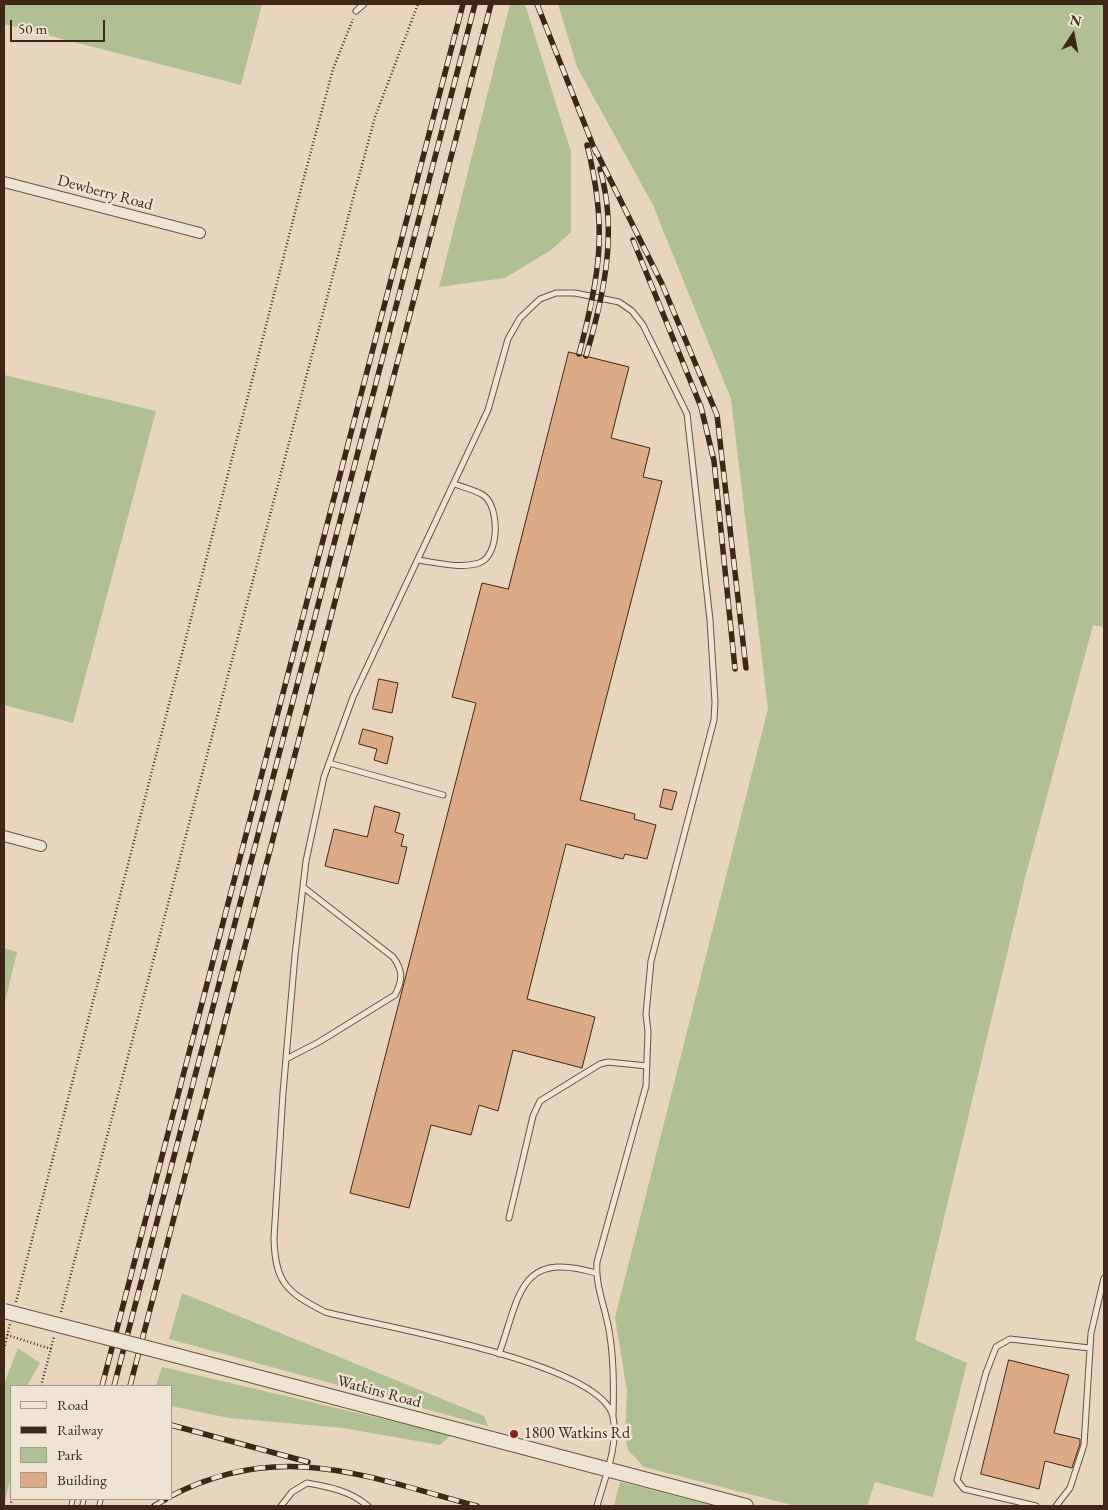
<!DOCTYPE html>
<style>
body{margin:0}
#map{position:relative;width:1108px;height:1510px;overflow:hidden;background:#e7d6bd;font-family:"EB Garamond",serif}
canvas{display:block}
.frame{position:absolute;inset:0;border:5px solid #3e2716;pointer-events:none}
.legend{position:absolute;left:10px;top:1385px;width:162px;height:115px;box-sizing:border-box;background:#efe4d4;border:1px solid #a89888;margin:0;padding:6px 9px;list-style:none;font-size:15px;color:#3e2716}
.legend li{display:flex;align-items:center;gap:10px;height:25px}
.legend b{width:25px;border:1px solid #a89888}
.north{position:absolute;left:1048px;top:10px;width:50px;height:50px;-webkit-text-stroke:4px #efe4d4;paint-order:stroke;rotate:11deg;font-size:14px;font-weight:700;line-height:20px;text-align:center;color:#3e2716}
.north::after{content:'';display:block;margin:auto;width:18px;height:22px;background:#3e2716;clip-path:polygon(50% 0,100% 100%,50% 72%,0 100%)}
.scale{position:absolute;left:10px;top:20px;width:95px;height:22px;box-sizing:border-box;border:2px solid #3e2716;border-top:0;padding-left:6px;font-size:15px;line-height:18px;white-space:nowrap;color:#3e2716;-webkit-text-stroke:4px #efe4d4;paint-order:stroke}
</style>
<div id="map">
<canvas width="1108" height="1510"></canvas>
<div class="frame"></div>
<ul class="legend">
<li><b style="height:6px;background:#efe4d4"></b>Road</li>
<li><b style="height:6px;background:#3e2716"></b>Railway</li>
<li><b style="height:14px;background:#b1bf94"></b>Park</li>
<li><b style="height:14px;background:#dcaa87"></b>Building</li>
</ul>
<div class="north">N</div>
<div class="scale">50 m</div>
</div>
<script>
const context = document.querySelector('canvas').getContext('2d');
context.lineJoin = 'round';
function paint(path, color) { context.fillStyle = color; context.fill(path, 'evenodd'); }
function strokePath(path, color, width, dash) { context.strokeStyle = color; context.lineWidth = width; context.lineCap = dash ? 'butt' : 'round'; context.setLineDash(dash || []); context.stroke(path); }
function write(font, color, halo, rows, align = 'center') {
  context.font = font + ' "EB Garamond",serif'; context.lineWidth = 5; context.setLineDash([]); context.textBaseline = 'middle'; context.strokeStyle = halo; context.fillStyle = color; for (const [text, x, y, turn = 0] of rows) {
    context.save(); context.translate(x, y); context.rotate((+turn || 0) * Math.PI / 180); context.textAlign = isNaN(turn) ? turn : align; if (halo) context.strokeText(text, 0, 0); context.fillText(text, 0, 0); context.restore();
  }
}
const green = new Path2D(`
 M4 4H262L241 85 4 24Z
 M510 4H525L571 152V232L551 250 505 278 439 287Z
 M558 4H1104V627L1093 625 1026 874 915 1340 967 1363 933 1497 875 1482 867 1506H796L644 1467 628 1450 625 1436 627 1391 615 1318 768 709 731 399 653 205 577 67Z
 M4 375 156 411 73 723 4 705Z
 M4 948 17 952 4 1006Z
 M182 1293 484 1416 488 1426 169 1339Z
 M18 1348 40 1363 27 1386H11V1477L4 1505V1384Z
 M162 1367 451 1435 440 1445 343 1428 229 1418 171 1406V1386H156Z
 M620 1482 715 1506H614Z`);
const building = new Path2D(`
 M569 352 629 367 611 438 650 448 643 477 662 481 580 800 635 814 634 819 656 825 647 859 625 854 623 859 566 844 527 999 595 1017 582 1068 513 1050 498 1111 479 1105 471 1135 431 1125 409 1208 350 1193 476 703 452 697 482 583 508 589Z
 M379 679 398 683 392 713 373 709Z
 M363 729 393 737 387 764 374 760 377 749 359 744Z
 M664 789 677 792 672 810 660 807Z
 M375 806 400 813 395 832 404 835 401 846 407 847 398 884 325 866 334 829 367 837Z
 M1009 1360 1069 1375 1054 1433 1080 1439V1444L1072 1468 1045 1461 1039 1489 981 1474Z`);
const path = new Path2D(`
 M16 1302 302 185 333 69 353 19
 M61 1312 355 191 375 117 418 4
 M7 1335 51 1349
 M4 1349 10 1324
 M41 1386 54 1337
 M10 1506 12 1499`);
const service = new Path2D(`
 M356 11 364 4
 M418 560C438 563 460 569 479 563 500 556 500 506 483 495 475 490 463 487 454 484
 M329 763 443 795
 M286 1059 319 1042 395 995C403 980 403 970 393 957L303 887
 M509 1218 533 1116 540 1101 600 1064 608 1062 647 1066
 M499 1354C520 1295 519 1250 596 1273
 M281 1506 292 1492 307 1483C330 1487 350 1491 368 1506
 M597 1506C604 1480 619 1445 613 1417 602 1362 377 1326 325 1312 286 1292 275 1282 274 1238L283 1093 295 955 306 861 324 777 353 697 488 410 508 339 520 318 540 299 556 293H575L619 302 632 311 643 325 687 414 710 620 715 702 714 720 651 961 646 1014 648 1032 646 1086 597 1262C595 1285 605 1307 609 1330 614 1358 614 1386 613 1415
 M1036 1506 964 1489 957 1480 986 1373 996 1347 1010 1339 1090 1348
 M1056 1506 1070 1488 1084 1445 1091 1333 1104 1278`);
const minor = new Path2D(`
 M4 182 200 233
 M4 836 41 846`);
const tertiary = new Path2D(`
 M178 1356 746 1506`);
const rail = new Path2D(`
 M537 4 596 153
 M594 147 662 284 717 415 746 668
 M633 240 701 407 714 461 735 669
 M579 354C600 275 608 227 587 145
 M586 356C604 295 618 232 600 169
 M102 1386 463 4
 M114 1386 475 4
 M130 1386 491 4
 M171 1425 308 1462
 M171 1496C281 1439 367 1477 477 1506
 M71 1506 73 1499
 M82 1506 84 1499
 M99 1506 101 1499
 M154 1506 166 1499`);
const tertiaryBridge = new Path2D(`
 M4 1311 178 1356`);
const markers = [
 [514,1434,5,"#8f2418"]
];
const streetNames = [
 ["Dewberry Road",105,193,15],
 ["Watkins Road",379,1392,15]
];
const poiNames = [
 ["1800 Watkins Rd",524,1434]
];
paint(green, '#b1bf94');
paint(building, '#dcaa87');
strokePath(building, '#3e2716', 1);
strokePath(service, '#685340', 7);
strokePath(minor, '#685340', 12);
strokePath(tertiary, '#685340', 16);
strokePath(path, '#3e2716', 2.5, [1, 2.5]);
strokePath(service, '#efe4d4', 5);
strokePath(minor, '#efe4d4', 10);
strokePath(tertiary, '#efe4d4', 14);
strokePath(rail, '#3e2716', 5.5);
strokePath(rail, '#efe4d4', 4, [11]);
strokePath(tertiaryBridge, '#685340', 16, []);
strokePath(tertiaryBridge, '#efe4d4', 14);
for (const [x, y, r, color] of markers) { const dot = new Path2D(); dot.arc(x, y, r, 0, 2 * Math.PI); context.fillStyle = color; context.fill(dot); strokePath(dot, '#efe4d4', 2); }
write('16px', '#3e2716', '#efe4d4', streetNames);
write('16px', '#3e2716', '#efe4d4', poiNames, 'left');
</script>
